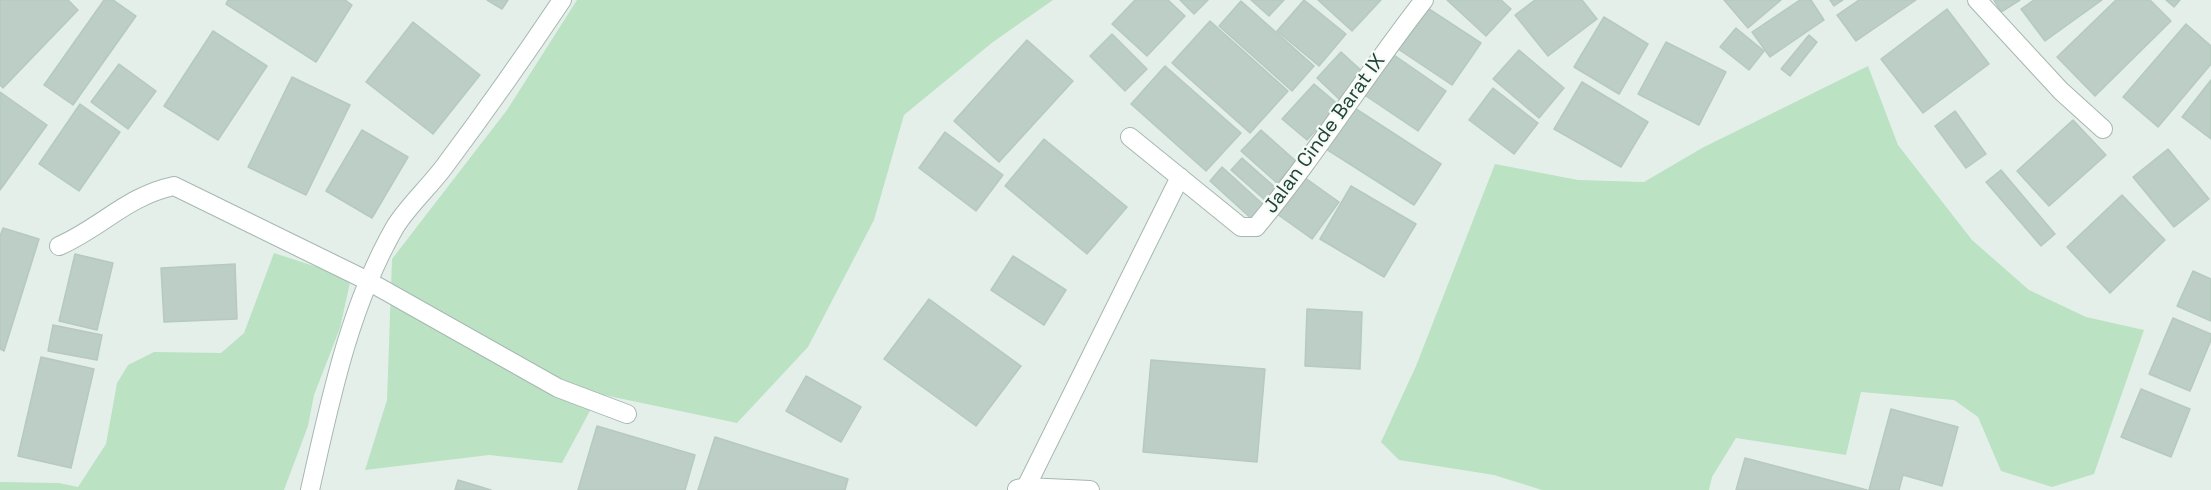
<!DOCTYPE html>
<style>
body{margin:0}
canvas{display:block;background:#e4efea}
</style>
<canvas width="2211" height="490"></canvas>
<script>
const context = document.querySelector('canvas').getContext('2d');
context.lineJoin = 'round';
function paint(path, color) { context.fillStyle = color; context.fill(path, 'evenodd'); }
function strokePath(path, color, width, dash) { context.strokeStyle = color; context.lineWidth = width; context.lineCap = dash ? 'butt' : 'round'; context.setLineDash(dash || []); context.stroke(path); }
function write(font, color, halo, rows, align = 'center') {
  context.font = font + ' "Space Grotesk",sans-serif'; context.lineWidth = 4.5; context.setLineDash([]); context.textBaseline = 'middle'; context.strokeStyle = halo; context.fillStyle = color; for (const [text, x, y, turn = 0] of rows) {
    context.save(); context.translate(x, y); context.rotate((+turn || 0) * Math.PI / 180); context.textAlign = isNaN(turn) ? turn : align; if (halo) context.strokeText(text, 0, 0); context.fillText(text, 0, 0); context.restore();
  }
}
const green = new Path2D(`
 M577 0H1053L993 42 904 115 874 220 808 347 737 423 599 394 562 463 489 455 365 470 387 400 392 259 507 110Z
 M1868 66 1898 145 1972 240 2029 290 2086 317 2144 330 2094 474 2052 487 2001 471 1978 417 1954 400 1861 392 1846 455 1736 438 1712 477 1709 490H1542L1494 475 1399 460 1381 442 1416 366 1495 164 1578 180 1644 182 1702 148Z
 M274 253 351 278 340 328 314 395 308 426 284 490H0V482L59 483 78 487 106 444 117 383 128 365 154 352 221 353 244 333Z`);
const building = new Path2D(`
 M0 0H68L78 10 3 88 0 85Z
 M104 0H113L136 16 73 105 44 85Z
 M228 0H345L352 5 316 62 226 4Z
 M487 0H508L502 9Z
 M1135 0H1168L1185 16 1147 56 1112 24Z
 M1180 0H1208L1194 14Z
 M1251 0H1284L1269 16Z
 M1304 0 1346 34 1319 66 1277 31Z
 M1318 0H1381L1352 31Z
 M1447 0H1501L1511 9 1486 36Z
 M1535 0H1582L1597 19 1548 56 1515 15Z
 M1724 0H1781L1748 28Z
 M1800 0H1811L1824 20 1770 57 1752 32Z
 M1830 0H1843L1834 6Z
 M1859 0H1916L1856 41 1837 15Z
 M1994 0H2020L2001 12Z
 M2034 0H2102L2045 41 2021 9Z
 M2116 0H2150L2171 21 2095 96 2057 57Z
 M2166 0H2180L2174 7Z
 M1241 1 1314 66 1292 91 1219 26Z
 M1426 7 1481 43 1452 85 1398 49Z
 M1947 9 1989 64 1923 113 1881 59Z
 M1604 17 1648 44 1619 94 1574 67Z
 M1210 21 1288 91 1250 133 1172 63Z
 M413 22 480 75 433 134 366 82Z
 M2186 24 2211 46V64L2158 127 2123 97Z
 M1736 28 1764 51 1749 70 1720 47Z
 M213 31 267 66 218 140 164 106Z
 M1112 34 1147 69 1125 91 1090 56Z
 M1809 35 1817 42 1790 76 1781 69Z
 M1027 40 1073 81 999 162 954 121Z
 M1666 42 1726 72 1699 125 1638 94Z
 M1519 50 1564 88 1539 118 1493 79Z
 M1341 52 1363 72 1339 99 1317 78Z
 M1391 53 1446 91 1418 131 1363 94Z
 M119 64 156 91 128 129 91 102Z
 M1165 66 1241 133 1206 171 1131 104Z
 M292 77 350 105 306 195 248 167Z
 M2211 80V139L2182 117Z
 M1582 82 1648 122 1621 167 1554 129Z
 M1314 84 1339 105 1307 140 1282 119Z
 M1493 88 1538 123 1514 154 1469 120Z
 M0 92 47 125 0 190Z
 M80 104 120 132 79 191 39 164Z
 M1350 105 1441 164 1414 205 1323 147Z
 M1955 111 1986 154 1966 168 1935 126Z
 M2073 120 2106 155 2049 206 2017 171Z
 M362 130 408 157 372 218 326 191Z
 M1261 130 1297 162 1277 183 1241 151Z
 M945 132 1003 175 976 211 919 168Z
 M1044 139 1127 207 1087 254 1005 186Z
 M2168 149 2209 199 2174 227 2133 177Z
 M1242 158 1277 189 1266 201 1231 170Z
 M1222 167 1266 207 1254 221 1210 181Z
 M2001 170 2055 234 2041 246 1986 182Z
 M1304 177 1339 202 1312 239 1277 214Z
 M1351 186 1416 224 1384 277 1320 239Z
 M2122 195 2165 240 2110 293 2067 247Z
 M3 228 39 239 4 351 0 349V236Z
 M75 254 113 263 97 330 59 321Z
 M1013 256 1066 290 1044 325 991 290Z
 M235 264 237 319 164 322 161 268Z
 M2193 271 2211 279V321L2177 306Z
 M929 299 1021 366 976 426 884 359Z
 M1307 309 1362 312 1360 369 1305 366Z
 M2173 318 2211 334V340L2190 391 2149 374Z
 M53 325 102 335 97 360 48 351Z
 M41 357 94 369 71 468 18 456Z
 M1151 360 1265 369 1257 462 1143 452Z
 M806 376 861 407 841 442 786 411Z
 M2141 389 2190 409 2171 457 2121 437Z
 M1891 409 1958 427 1942 486 1903 475 1899 490H1869Z
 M597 426 695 455 685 490H578Z
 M715 437 848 479 845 490H698Z
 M1745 458 1867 490H1736Z
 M458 480 491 490H455Z`);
const service = new Path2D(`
 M368 281 558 388 627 414`);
const minor = new Path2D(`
 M1977 0 2061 91 2103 129
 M1130 137 1241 227H1256C1316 155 1366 74 1424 0
 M59 246C102 227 127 196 174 186L368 281
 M1026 487 1180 177
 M1017 489 1026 487 1090 490
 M310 490C330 401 349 307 395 227 408 206 429 187 444 167 485 112 524 57 562 0`);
const streetNames = [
 ["Jalan Cinde Barat IX",1325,134,-54]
];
paint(green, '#bbe3c3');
paint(building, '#bccec5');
strokePath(building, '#b6cac0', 1.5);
strokePath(service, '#a6b8b1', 20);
strokePath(minor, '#a6b8b1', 20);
strokePath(service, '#fff', 18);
strokePath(minor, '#fff', 18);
write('20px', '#214438', '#f6fbf8', streetNames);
</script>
